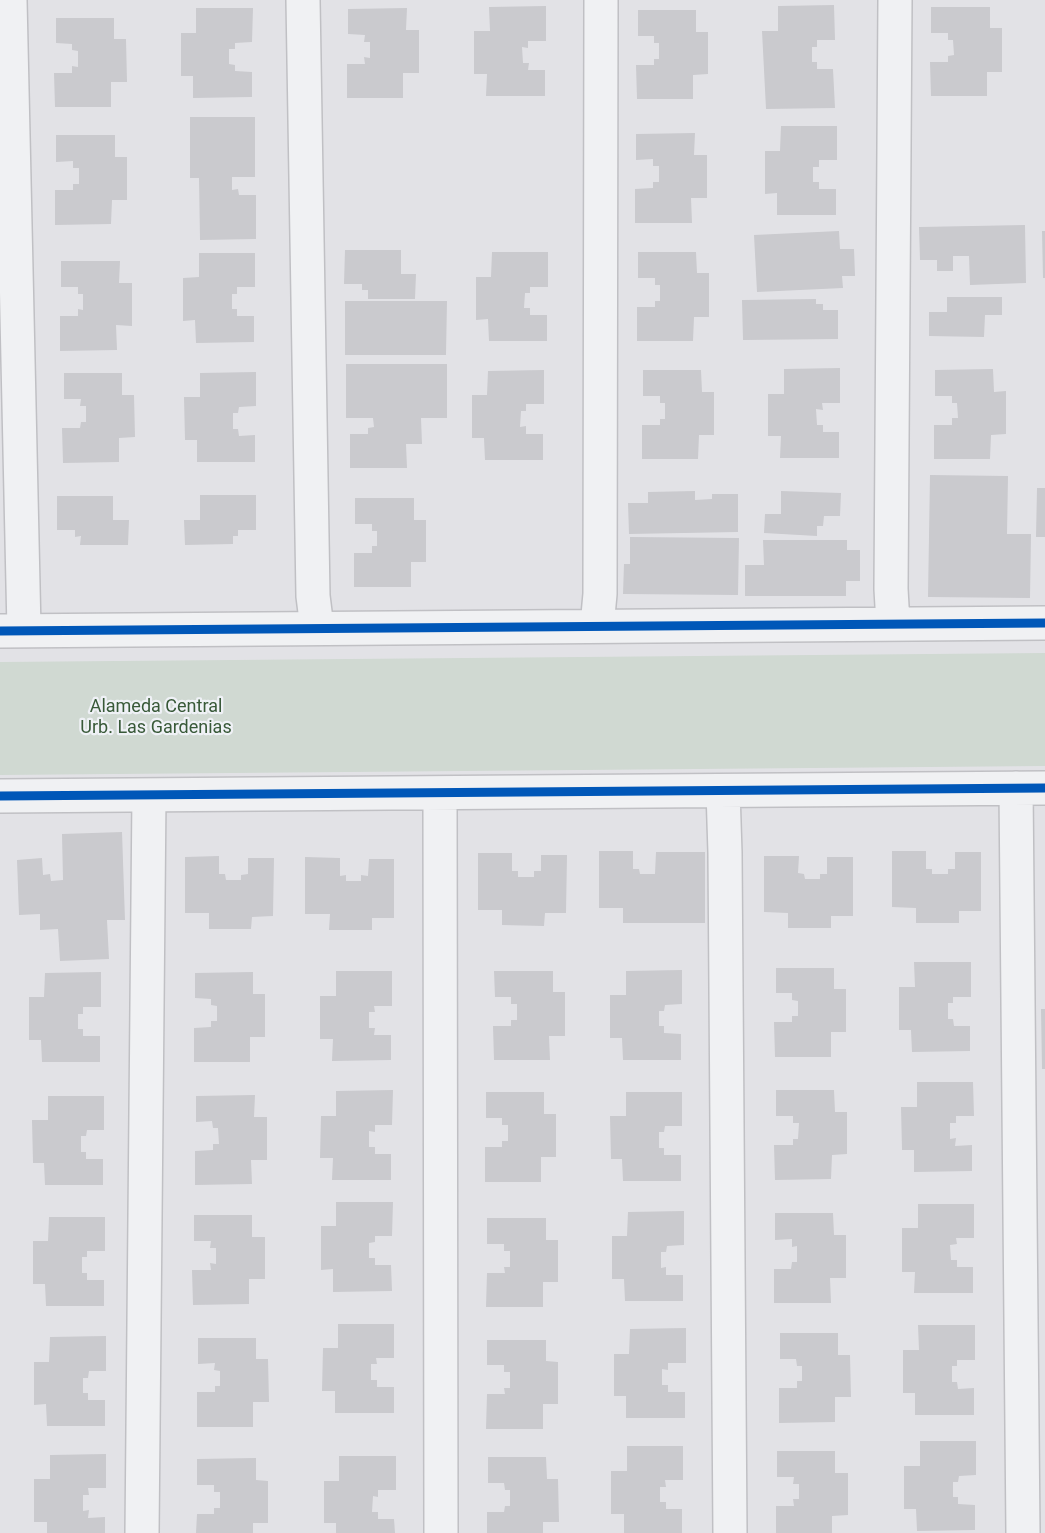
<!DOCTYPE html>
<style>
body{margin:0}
canvas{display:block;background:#e2e2e6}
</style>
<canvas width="1045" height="1533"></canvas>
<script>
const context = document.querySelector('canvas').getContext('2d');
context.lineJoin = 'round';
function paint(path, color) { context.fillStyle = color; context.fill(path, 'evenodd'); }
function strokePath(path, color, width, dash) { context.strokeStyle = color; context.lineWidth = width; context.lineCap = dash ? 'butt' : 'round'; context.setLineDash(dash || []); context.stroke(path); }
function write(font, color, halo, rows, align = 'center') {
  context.font = font + ' Roboto,sans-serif'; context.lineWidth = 4.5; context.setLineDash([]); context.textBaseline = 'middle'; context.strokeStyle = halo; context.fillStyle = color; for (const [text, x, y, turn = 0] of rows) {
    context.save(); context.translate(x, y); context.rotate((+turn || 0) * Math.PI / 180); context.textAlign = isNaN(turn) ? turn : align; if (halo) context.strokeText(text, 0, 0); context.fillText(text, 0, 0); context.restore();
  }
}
const green = new Path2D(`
 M1045 653V766L0 775V662Z`);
const building = new Path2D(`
 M834 5 835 40H817V47H812V62H817V69H833L835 108 766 109 762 31H778V6Z
 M546 6V41H528V48L522 47 523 63H529L528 70H545V96H486L487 74H474V31H490L489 7Z
 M931 7H990V28H1002V72H987V96H931L930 62H948V56L954 55 953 40H948V33H931Z
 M196 8H253L252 42 235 43V49H229V64L235 65V71L252 72V97L193 98V76H181V33H196Z
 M407 8 406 30H419V73H403V98H347V64H365L364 57 370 58V42H364L365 35 348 34V9Z
 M638 10H696V32H708V74L693 75V99H637L636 65H654V59H659V43H654V36H638Z
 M56 18H114V39H126L127 82H111V107H55L54 73H72V66L78 67V51L72 50V44L56 43Z
 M190 117H255V177H232V190L238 189 239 195H256V239L200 240 199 178H190Z
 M781 126H837V160H819V167H813V182H819V189H836V215H777V193L765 194V151H780Z
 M695 133 694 155H707V198H691L692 223H635V189L653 188V182H659V166H653V159L636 160V134Z
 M56 135H115V157H127V200H112L111 224 55 225V190H73V184H79V168H73V161L56 162Z
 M1025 225 1026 283 970 285 969 256H953V271H937V260H920L919 227Z
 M839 231 840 249H854L855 276H842L843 288 757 292 754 235Z
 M1042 231H1045V278H1043Z
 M345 250H401V274H416L415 299H368V290H362V284H344Z
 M492 252H548V287H530V293H525L524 308H530V315H547V341H489L488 319 476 320V277H491Z
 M638 252H696L697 273H709V317H694L693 341H637V307H655V301H660V285H655V278H638Z
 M199 253H255V287H237V294H232V309H237V316H254V342L196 343 195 320 183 321V278L199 277Z
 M61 261H120L119 283H132V326L116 325 117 350 60 351V316H78V309L83 310V294H78V287H61Z
 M947 297H1002V315H985L984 337 929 336V312H947Z
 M816 299V304H823V310H838V339L743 340 742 300Z
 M345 301H447L446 355H345Z
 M346 364H447V418H421L422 444H406L407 468H350V434H368V428L374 427 373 418H346Z
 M840 368V403H822L823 410 816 409 817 425H823V432H839V458H780L781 436H768V394H784V369Z
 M993 369 994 392 1006 391V434L991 435 990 459H934V425H952V418H958L957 403H952V396H935V370Z
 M544 370V404H526V411H521L520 427 526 426V434H543V460H485L484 438H472V395H487L488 371Z
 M643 370H701L702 392H714V435H699L698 459H642V425H660V419H665V403H660V396H643Z
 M256 372V406L239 407 238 413H233V429H238L239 436 255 435V462H197V440H185L184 397H200V373Z
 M64 373H122V395H134L135 437 119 438V462L63 463 62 428H80L81 422H86V406H80L81 399H64Z
 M930 475 1008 476 1007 534H1031L1030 598 928 597Z
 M1037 488H1045V537H1036Z
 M695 491V500L712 499V494H738V532L629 534 628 503H648V492Z
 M781 491 841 493 840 516H824L823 526H817V536L764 533 765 514H781Z
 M200 495H256V530H238V536H233V544L185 545 184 520H200Z
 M57 496H113V520H129L128 545H80L81 536 75 537V530H57Z
 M355 498H414V520H426V562H411V587H354V553H372V546H377V531H372V524H355Z
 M630 537 739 538 738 595 623 594 624 564H630Z
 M763 540H847V550H860V581H846V596H745V565H764Z
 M122 832 125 920H107L109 959 60 961 58 929 40 930V914L19 915 17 860 42 858 43 875 50 874 51 881 63 880 62 834Z
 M599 851H633V869H639L640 874H655L656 852H705V923H623V908H599Z
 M892 851H926V869H932V874H948V869H955V852H981V911H959V923H916V908L892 907Z
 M478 853H512V871H518V877H534V871H541V855H567L566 913H545L544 926 502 925V910H478Z
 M219 856V874H225L226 880H241V875L248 874V858H274L273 916 252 917 251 929H209V913H185V857Z
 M764 856H799L798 873 804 874 805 879H820V874H827V857H853V916H831V928H788V913L764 912Z
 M305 857 340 858V876L346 875V881H361V875L368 876 369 859H394V918H372V930H329L330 914H305Z
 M914 962H971V997H953V1003H948V1019H953L954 1026H970V1051L912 1052 911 1030H899V987H915Z
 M776 968H834V989H846V1032H831V1057H775L774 1022H792V1016H798V1001L792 1000V993H776Z
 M682 970V1004L665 1005 664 1011H659V1026H664V1033L681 1034V1060H623L622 1038H610V995H626V971Z
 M336 971H392V1006H374L375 1012H369V1028H375L374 1035H391V1060L332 1061 333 1039H320V996H336Z
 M494 971H553V992H565V1036H549L550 1060H494L493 1026H511V1020H517V1004H511V997H495Z
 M101 972V1007H83V1014H78V1029H83V1036H100V1062H42L41 1040H29V997H44L45 973Z
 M253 972V994H265V1037H250V1062H194V1028L211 1027V1021H217V1006L211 1005V999L195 998V973Z
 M1041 1009H1045V1069H1042Z
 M917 1082H973L974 1116H956V1123H950V1139L956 1138 955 1146 972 1145V1171L914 1172V1150H902L901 1107H917Z
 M393 1090 392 1125H375V1132L369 1131V1147H375V1154H391V1180H332L333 1158H320L321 1116H336V1091Z
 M776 1090H834L835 1112H847V1154L832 1155 831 1179 775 1180 774 1145H793V1139H798L799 1123H793V1116H776Z
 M486 1092H544V1114H556V1157H541V1182H485V1147H502V1141H508V1125H502V1118H486Z
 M626 1092H682V1126H665L664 1132H659V1148H664V1155H681V1181H623L622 1159H611L610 1116H626Z
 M255 1095 254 1117H267V1160H251L252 1184 195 1185V1151L213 1150V1144H219L218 1128H213L212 1121 196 1122V1096Z
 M48 1096H104V1130H87L86 1136H81V1152H86V1159H103V1185H45L44 1163H33L32 1120H48Z
 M336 1202H393L392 1236H375V1242L369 1243V1258H375V1265H391L392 1291 333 1292V1269L321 1270V1226H336Z
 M918 1204H974V1238H956L957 1244 950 1245 951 1260H957V1267H973V1293H914L915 1272H902V1228H918Z
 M684 1211V1245L667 1246 666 1252H661V1268L666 1267V1275H683V1301H625L624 1279H612V1236H627L628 1212Z
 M775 1213H833L834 1235H846V1278H830L831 1303H774V1269H791L792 1262H797V1246L792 1247V1239L775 1240Z
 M194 1215H252V1237H265V1279H249V1304L193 1305 192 1270H211L210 1263 216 1264V1248H210L211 1241H194Z
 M49 1217H105V1251H87V1257H82V1273H87V1280H104V1306H46L45 1284H33V1241H48Z
 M487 1218H546V1240H558V1282H543V1307H486L487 1273H505L504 1267H510V1251H504V1244H487Z
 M338 1324H394V1358H376L377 1364H371V1380H377V1387H394V1413H335V1391H322L323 1348H338Z
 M918 1325H975V1360H957V1366H952V1382H957L958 1389 974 1388V1415H915V1393H903V1350H919Z
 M686 1328V1363H668V1370L662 1369V1385H668V1392H685V1418H626V1396H614V1354H629L630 1329Z
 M780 1333H838V1355H850L851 1397H835V1422L779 1423V1388H797V1381H802V1366H797L796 1359H780Z
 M106 1336V1371H89L88 1378H83V1393H88V1400H105V1426H47L46 1404 34 1405V1362H49L50 1337Z
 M198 1338H256V1359H268L269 1402H253V1427H197V1392H215V1386H220V1371L214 1370 215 1363 198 1364Z
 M487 1340H546V1361L558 1362V1404H543V1429H486L487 1394H505L504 1388H510V1372H504V1365H487Z
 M920 1441H976V1475L959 1476 958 1482H953V1497H958V1504L975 1505V1530L917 1531 916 1509H904V1466H920Z
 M627 1446H683V1480H665L666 1487H660V1502H666V1509H682V1533H624V1514H611V1471H627Z
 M777 1451H835V1473H848V1515L832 1516V1533H776V1506H794L793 1499H799V1484H793L794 1477H777Z
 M106 1454V1488H88L89 1495H83V1511L89 1510 88 1518 105 1517V1533H47V1522H34V1479H50V1455Z
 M339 1456H396V1490H378V1497L373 1496 372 1512H378V1519H394L395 1533H336V1523H324V1481H339Z
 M488 1457H546L547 1479H558L559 1522H543V1533H487V1512H504L505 1506H510V1490H505L504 1483H488Z
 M256 1458V1480L268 1481V1523H253V1533H196L197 1514H214V1508H220V1492H214V1485H197V1459Z`);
const street = new Path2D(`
 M10 0 24 630
 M303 0 313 596 317 628
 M893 624 891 589 895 0
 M597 626 600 594 601 0
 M0 631 1045 623
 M1016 788 1023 1533
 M723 791 725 853 730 1533
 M440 793 441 1533
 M0 796 1045 788
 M142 1533 149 795`);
const cycleway = new Path2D(`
 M0 631 1045 623
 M0 796 1045 788`);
const parkNames = [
 ["Alameda Central",156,707],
 ["Urb. Las Gardenias",156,728]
];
paint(green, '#d0d9d2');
paint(building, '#cacace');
strokePath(street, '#c0c0c4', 36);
strokePath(street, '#f0f1f3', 33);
strokePath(cycleway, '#0057b8', 9);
write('18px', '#385938', '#eff1f6', parkNames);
</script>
